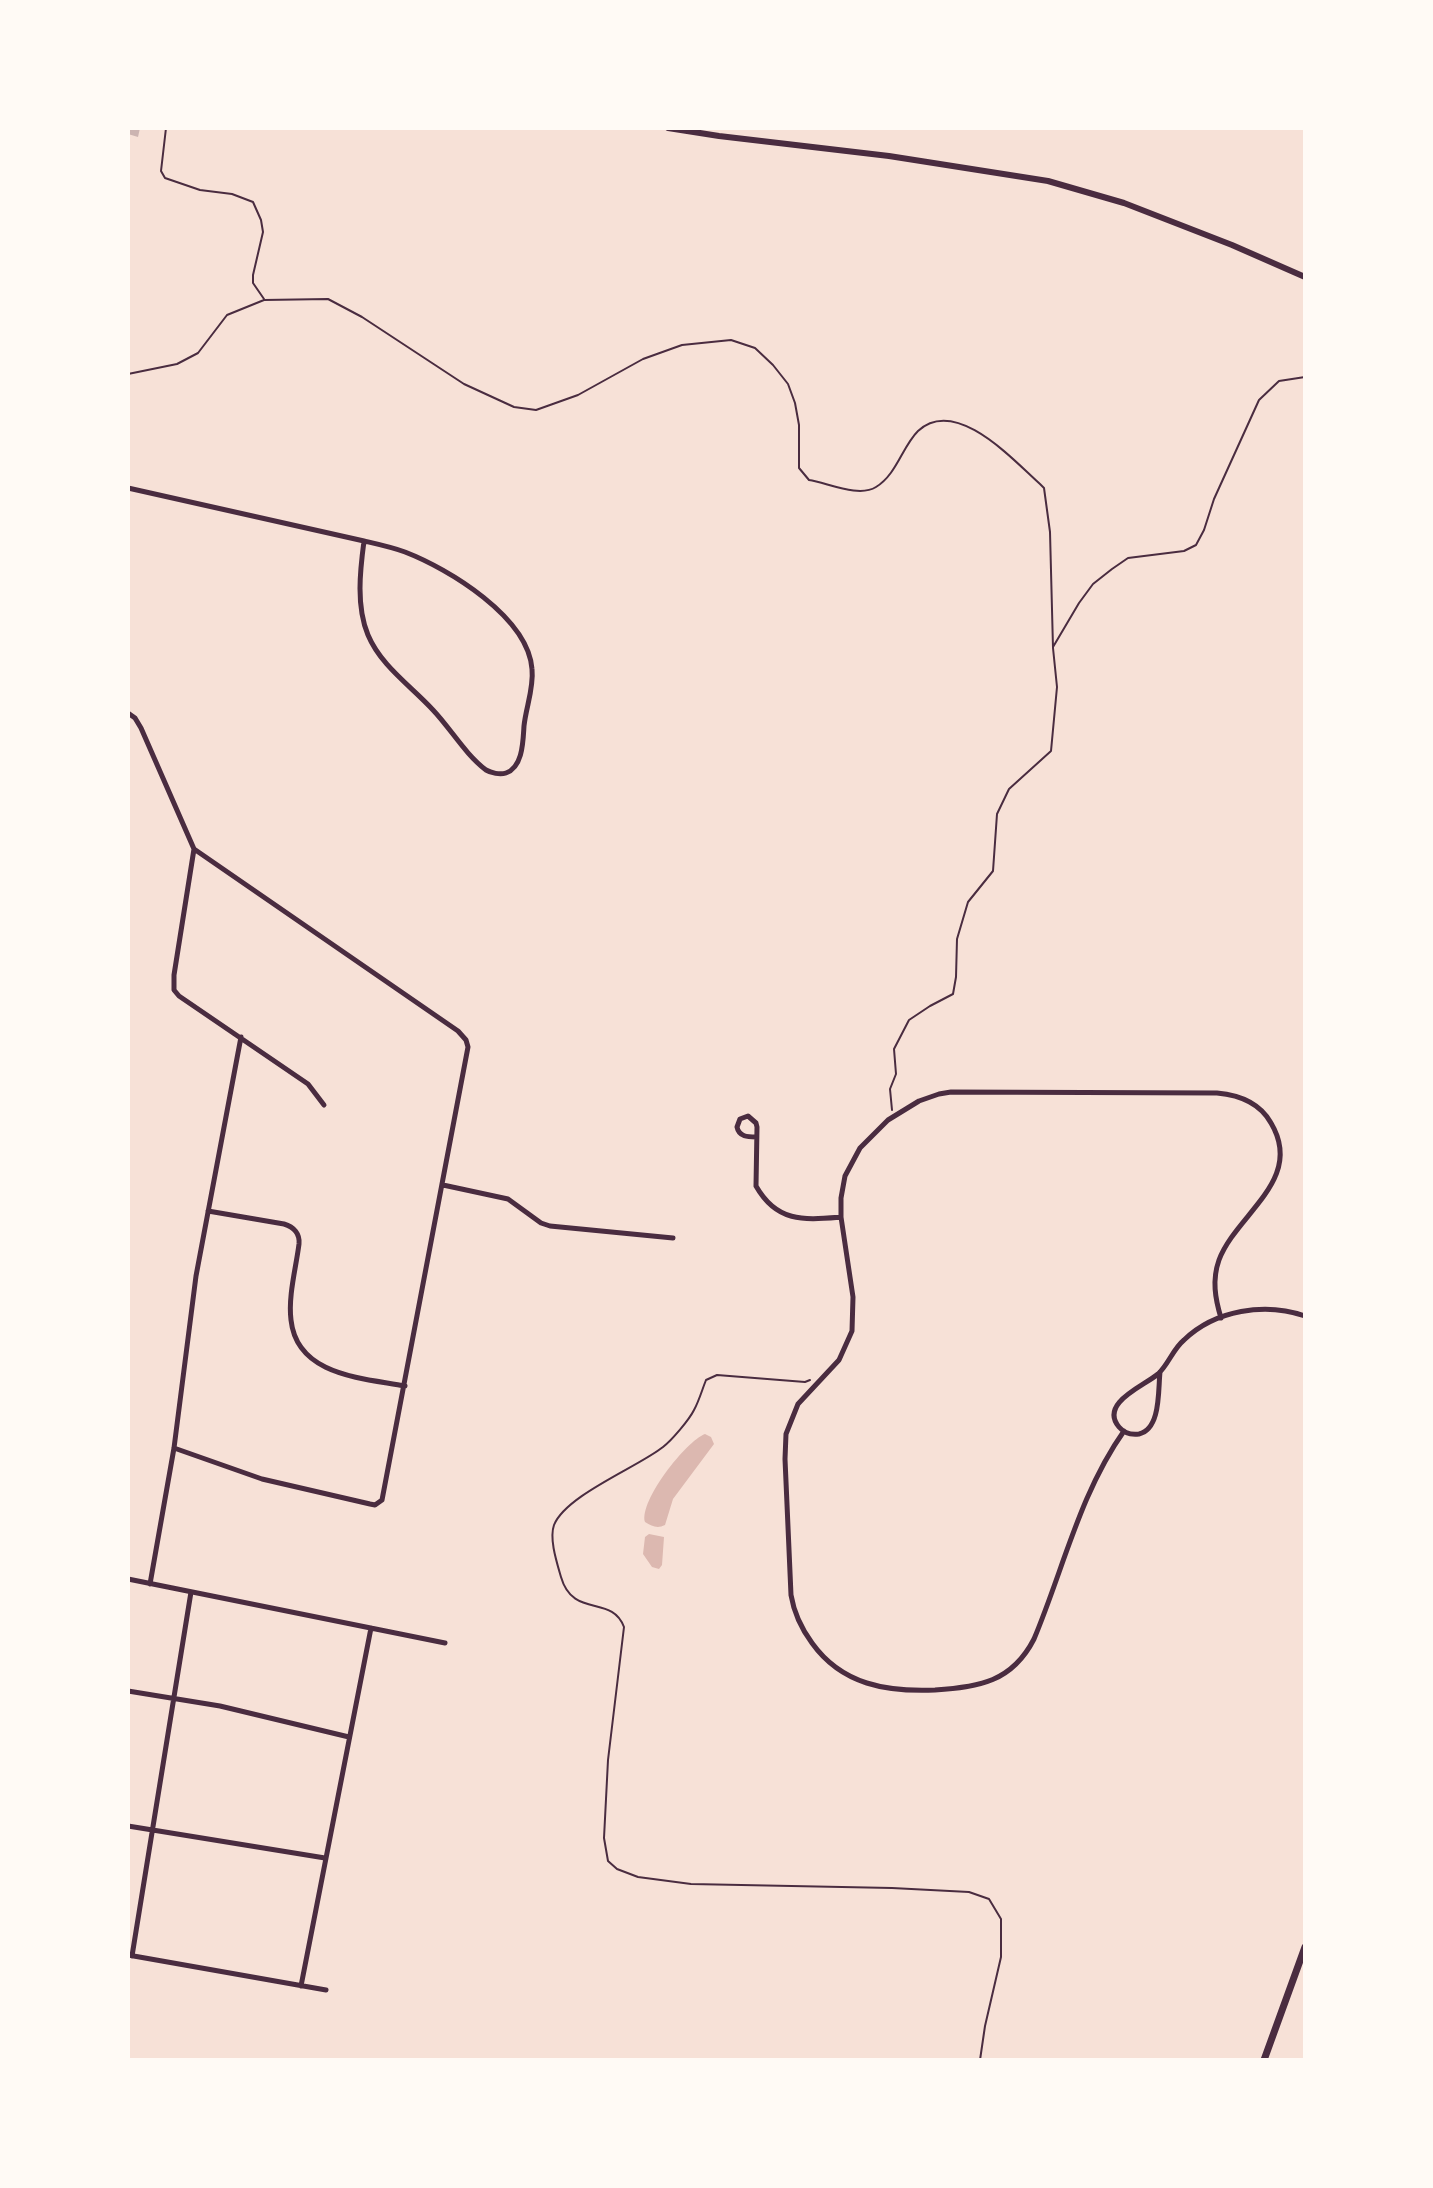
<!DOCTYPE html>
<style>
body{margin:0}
#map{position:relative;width:1433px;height:2188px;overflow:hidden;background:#f7e1d7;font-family:Helvetica,sans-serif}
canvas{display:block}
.frame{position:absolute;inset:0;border:130px solid #fffaf5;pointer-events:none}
</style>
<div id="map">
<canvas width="1433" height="2188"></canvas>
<div class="frame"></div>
</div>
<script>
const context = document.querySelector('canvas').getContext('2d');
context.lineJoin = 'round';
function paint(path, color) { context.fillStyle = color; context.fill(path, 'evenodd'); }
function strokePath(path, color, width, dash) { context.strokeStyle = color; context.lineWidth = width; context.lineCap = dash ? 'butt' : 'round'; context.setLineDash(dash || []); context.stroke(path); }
const water = new Path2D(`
 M705 1434 711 1437 714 1444 673 1499 665 1525C657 1529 652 1526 645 1522 639 1501 686 1441 705 1434Z
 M649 1534 664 1537 662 1565 659 1569 652 1567 643 1554 645 1537Z`);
const building = new Path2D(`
 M128 128H140L138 137 128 134Z`);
const path = new Path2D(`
 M166 128 161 171 165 178 200 190 232 194 253 202 261 220 263 232 253 275V283L264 299
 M128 374 177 364 198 353 227 315 264 300 328 299 362 317 464 384 514 407 536 410 578 395 643 359 682 345 731 340 755 348 773 365 788 384 795 403 799 425V468L809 480C828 483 859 498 876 487 897 474 902 447 918 431 956 396 1013 460 1040 484L1044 488 1050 532 1053 648 1057 687 1051 751 1009 789 997 814 993 871 968 902 957 939 956 977 953 994 930 1006 909 1020 894 1049 896 1074 890 1089 892 1110
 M1053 647 1079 603 1093 584 1112 569 1128 558 1184 551 1196 545 1204 530 1214 499 1259 400 1279 381 1305 377
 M810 1380 805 1382 717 1375 706 1380C702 1390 699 1401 694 1410 689 1420 672 1440 663 1447 638 1467 566 1495 554 1525 549 1539 557 1563 561 1577 573 1619 612 1594 624 1627L608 1760 604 1838 608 1861 617 1869 638 1877 691 1884 892 1888 969 1892 989 1899 1001 1919V1957L985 2026 980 2060`);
const minor = new Path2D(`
 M128 488 364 541
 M364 541C377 544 391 547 405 552 449 569 528 617 532 669 534 688 526 707 524 726 523 741 523 767 506 773 500 775 491 773 486 770 465 754 451 729 433 710 411 686 381 666 368 635 356 606 360 571 364 541Z
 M128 713 135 718 141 728 194 849 458 1031 466 1040 468 1047 382 1500 375 1505 370 1504 262 1479 174 1448
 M194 849 174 975V990L179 996 308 1084 324 1105
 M756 1137C748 1137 739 1137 737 1127L740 1119 748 1116 756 1123 757 1127 756 1186C777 1223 804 1220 841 1217
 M443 1185 508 1199 541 1223 550 1226 673 1238
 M208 1211 284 1224C294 1227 300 1234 299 1244 296 1268 288 1296 291 1320 297 1376 363 1378 405 1386
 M1160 1372C1158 1390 1161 1429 1139 1434 1131 1435 1124 1433 1119 1427 1099 1403 1144 1386 1158 1374 1168 1365 1173 1349 1184 1340 1215 1310 1265 1302 1305 1316
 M1124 1431C1080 1493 1063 1570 1034 1639 1012 1682 979 1687 935 1690 887 1692 842 1685 812 1643 801 1628 794 1613 791 1595L785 1459 786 1434 798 1404 839 1360 852 1331 853 1297 841 1217V1198L845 1176 860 1148 888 1120 919 1101 939 1094 951 1092 1217 1093C1239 1095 1260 1103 1271 1123 1305 1180 1236 1214 1219 1260 1212 1280 1215 1298 1221 1318
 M128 1579 445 1643
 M150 1584 174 1448 196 1276 241 1037
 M128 1691 220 1706 349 1737
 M128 1826 325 1858
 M128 1955 326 1990
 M132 1956 191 1592
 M301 1986 371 1628`);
const tertiary = new Path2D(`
 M668 128 719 136 889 156 1048 181 1124 203 1232 245 1305 277`);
const secondary = new Path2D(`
 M1264 2060 1305 1947`);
paint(water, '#dcb8b0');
paint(building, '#ccb4b1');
strokePath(path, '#4a2c40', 2);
strokePath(minor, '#4a2c40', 5);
strokePath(tertiary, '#4a2c40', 6);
strokePath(secondary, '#4a2c40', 7);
</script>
